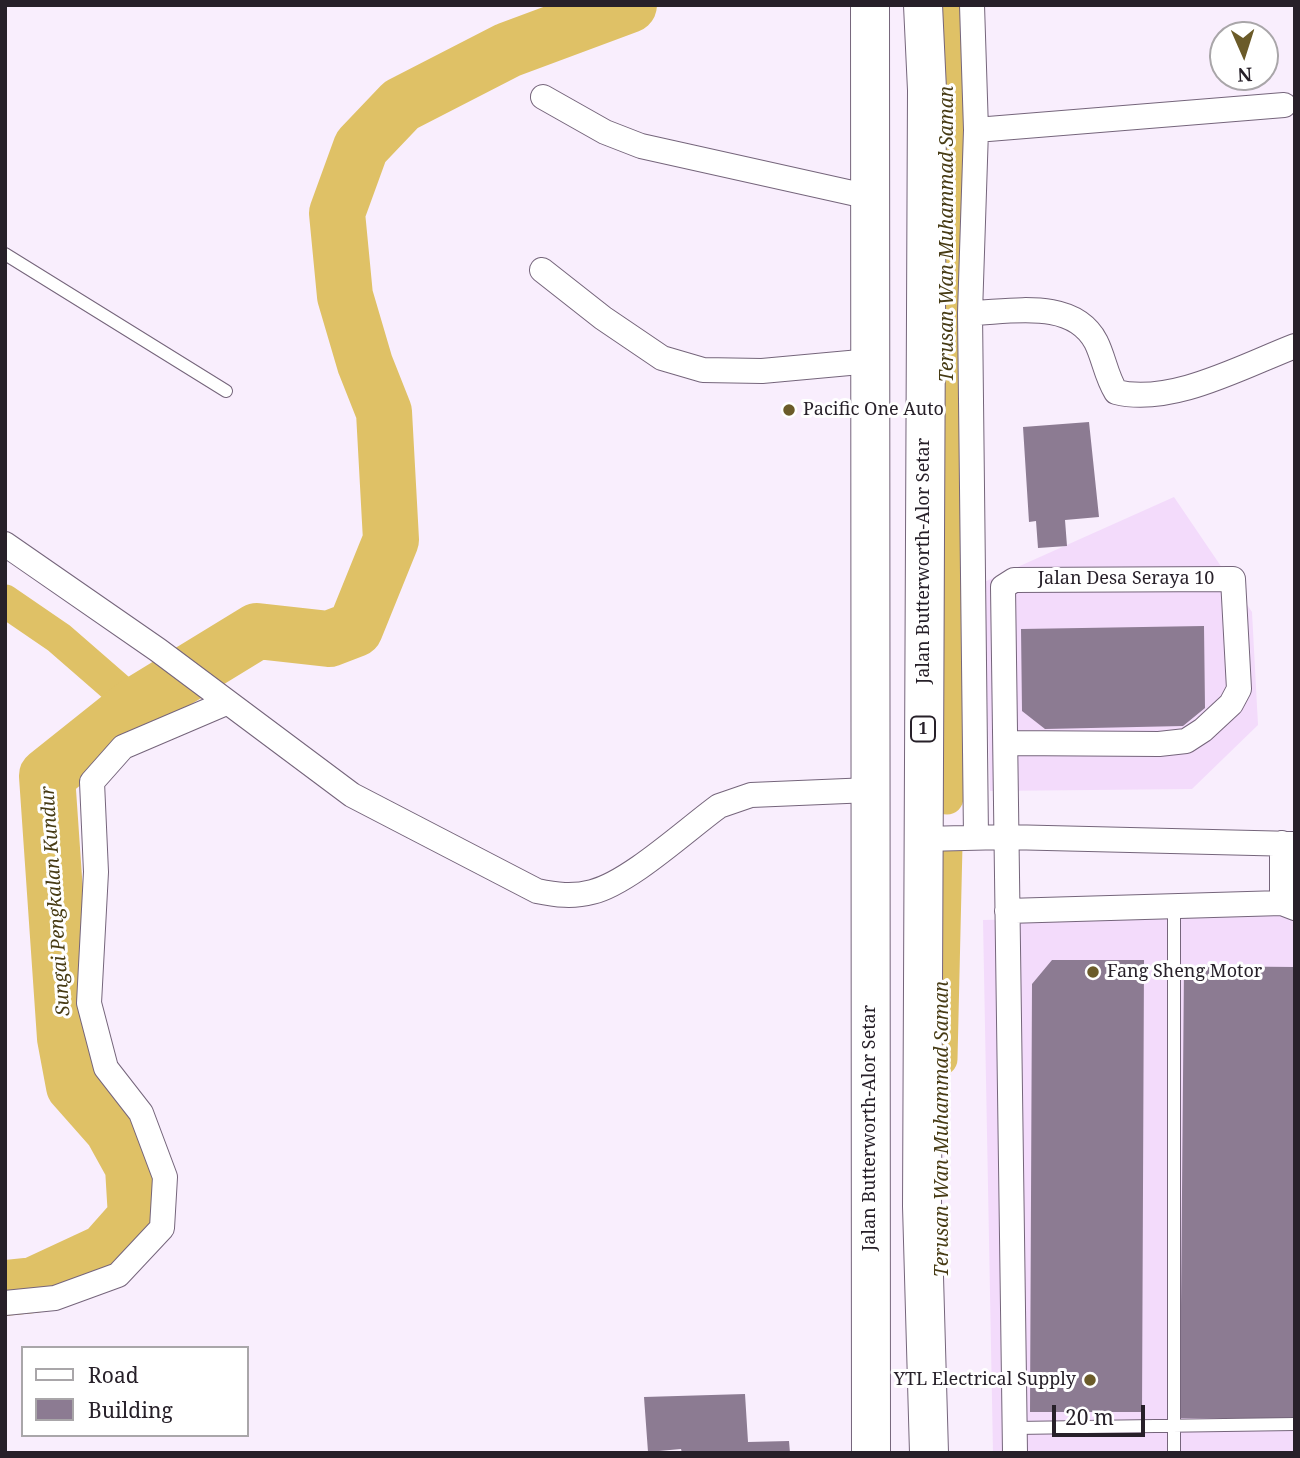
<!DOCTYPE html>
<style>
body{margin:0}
#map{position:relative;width:1300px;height:1458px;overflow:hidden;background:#f9eefd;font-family:"Noto Serif",serif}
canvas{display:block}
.frame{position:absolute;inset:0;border:7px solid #272029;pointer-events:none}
.legend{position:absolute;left:21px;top:1346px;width:228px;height:91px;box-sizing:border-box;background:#fff;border:2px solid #a9a6a9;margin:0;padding:9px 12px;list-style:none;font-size:21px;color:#272029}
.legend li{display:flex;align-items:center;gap:14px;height:35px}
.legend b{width:35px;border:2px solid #a9a6a9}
.north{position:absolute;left:1209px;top:21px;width:70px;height:70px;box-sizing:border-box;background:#fff;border:2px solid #a9a6a9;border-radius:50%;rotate:177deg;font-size:19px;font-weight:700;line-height:28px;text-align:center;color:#272029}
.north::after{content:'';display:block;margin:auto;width:24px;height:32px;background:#6b5b29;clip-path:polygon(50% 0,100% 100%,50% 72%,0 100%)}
.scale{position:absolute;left:1052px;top:1405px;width:93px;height:32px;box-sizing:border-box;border:4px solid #272029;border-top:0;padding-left:9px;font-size:21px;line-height:24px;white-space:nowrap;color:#272029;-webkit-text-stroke:5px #fff;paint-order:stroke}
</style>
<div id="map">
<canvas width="1300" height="1458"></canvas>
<div class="frame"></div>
<ul class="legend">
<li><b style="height:9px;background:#fff"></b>Road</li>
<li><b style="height:19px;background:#8c7b92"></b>Building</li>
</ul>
<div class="north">N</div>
<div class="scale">20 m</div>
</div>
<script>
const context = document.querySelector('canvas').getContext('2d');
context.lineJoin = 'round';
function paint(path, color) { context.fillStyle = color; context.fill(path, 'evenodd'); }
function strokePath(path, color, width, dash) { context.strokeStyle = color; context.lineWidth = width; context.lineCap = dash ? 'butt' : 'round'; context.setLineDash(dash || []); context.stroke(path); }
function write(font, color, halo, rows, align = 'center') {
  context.font = font + ' "Noto Serif",serif'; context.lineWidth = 6; context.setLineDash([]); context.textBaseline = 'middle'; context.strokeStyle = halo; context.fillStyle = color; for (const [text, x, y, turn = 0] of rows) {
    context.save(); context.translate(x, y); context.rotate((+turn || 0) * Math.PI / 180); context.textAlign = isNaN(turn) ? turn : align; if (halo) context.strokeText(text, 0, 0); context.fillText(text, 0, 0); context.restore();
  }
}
const built = new Path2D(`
 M1174 497 1252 612 1258 725 1192 789 990 791 984 582Z
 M1295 914V1453H993L983 920Z`);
const canal = new Path2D(`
 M5 601 59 638 136 705
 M947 798 948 5
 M941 1059 946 845`);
const river = new Path2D(`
 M5 1288 34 1285 105 1252 136 1217 133 1167 112 1129 74 1086 65 1038 47 776 136 705 257 631 329 639 355 629 391 540 384 412 365 364 345 296 337 213 361 147 401 105 508 50 629 5`);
const building = new Path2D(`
 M1089 422 1099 517 1065 520 1067 546 1038 548 1036 521 1029 522 1023 427Z
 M1204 626 1205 708 1183 726 1045 729 1022 711 1021 629Z
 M1052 960H1144L1142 1412H1030L1032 984Z
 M1184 966 1295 967V1419L1180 1418Z
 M745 1394 748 1442 789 1441 790 1453H682L681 1449 648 1452 644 1397Z`);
const service = new Path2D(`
 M5 254 226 391
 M1174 904V1453
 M1015 1428 1295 1424`);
const minor = new Path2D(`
 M972 5 976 130 970 313 976 837
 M543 97 605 132 641 146 870 197
 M976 130 1284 105
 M542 270 603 318 662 358 703 370 762 371 871 361
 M970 313C1011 312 1073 298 1096 342 1104 358 1106 376 1116 392 1171 406 1243 366 1295 346
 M5 544 158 650 352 795 537 891C556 895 573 897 592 892 629 883 686 830 719 806L751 795 870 790
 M1006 743 1159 744 1186 741 1203 730 1231 704 1239 689 1233 579 1014 580 1003 587 1015 1453
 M923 839 1006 837 1295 844
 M1282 843V903
 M1007 911 1282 903 1295 908
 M5 1303 55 1298 118 1275 162 1228 165 1177 141 1113 106 1068 89 1003 96 872 92 782 123 747 226 703`);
const primary = new Path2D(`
 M870 5 871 1453
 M923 5 927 90 922 1206 929 1453`);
const markers = [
 [789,410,7,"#6b5b29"],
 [1093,972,7,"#6b5b29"],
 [1090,1380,7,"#6b5b29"]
];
const shields = [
 [923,729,24]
];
const shieldNames = [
 ["1",923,729]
];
const poiNames = [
 ["Pacific One Auto",803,410],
 ["Fang Sheng Motor",1107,972],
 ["YTL Electrical Supply",1076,1380,"right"]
];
const streetNames = [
 ["Jalan Butterworth-Alor Setar",924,561,-90],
 ["Jalan Desa Seraya 10",1126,579],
 ["Jalan Butterworth-Alor Setar",870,1128,-90]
];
const waterNames = [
 ["Terusan Wan Muhammad Saman",948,234,-90],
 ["Sungai Pengkalan Kundur",56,901,-94],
 ["Terusan Wan Muhammad Saman",943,1129,-90]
];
paint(built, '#f3dbfb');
strokePath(canal, '#dfc166', 33);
strokePath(river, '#dfc166', 56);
paint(building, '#8c7b92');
strokePath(service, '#75657b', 14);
strokePath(minor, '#75657b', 26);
strokePath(primary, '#75657b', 40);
strokePath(service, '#fff', 12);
strokePath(minor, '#fff', 24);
strokePath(primary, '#fff', 38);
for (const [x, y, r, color] of markers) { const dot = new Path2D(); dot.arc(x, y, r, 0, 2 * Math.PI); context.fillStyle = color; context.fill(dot); strokePath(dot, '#fff', 2.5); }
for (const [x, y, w] of shields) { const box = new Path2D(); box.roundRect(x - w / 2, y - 12.5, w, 25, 5); context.fillStyle = '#fff'; context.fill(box); strokePath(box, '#272029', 2); }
write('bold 16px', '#272029', null, shieldNames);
write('18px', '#272029', '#fff', poiNames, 'left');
write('18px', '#272029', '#fff', streetNames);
write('italic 19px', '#473b14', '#fff', waterNames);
</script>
